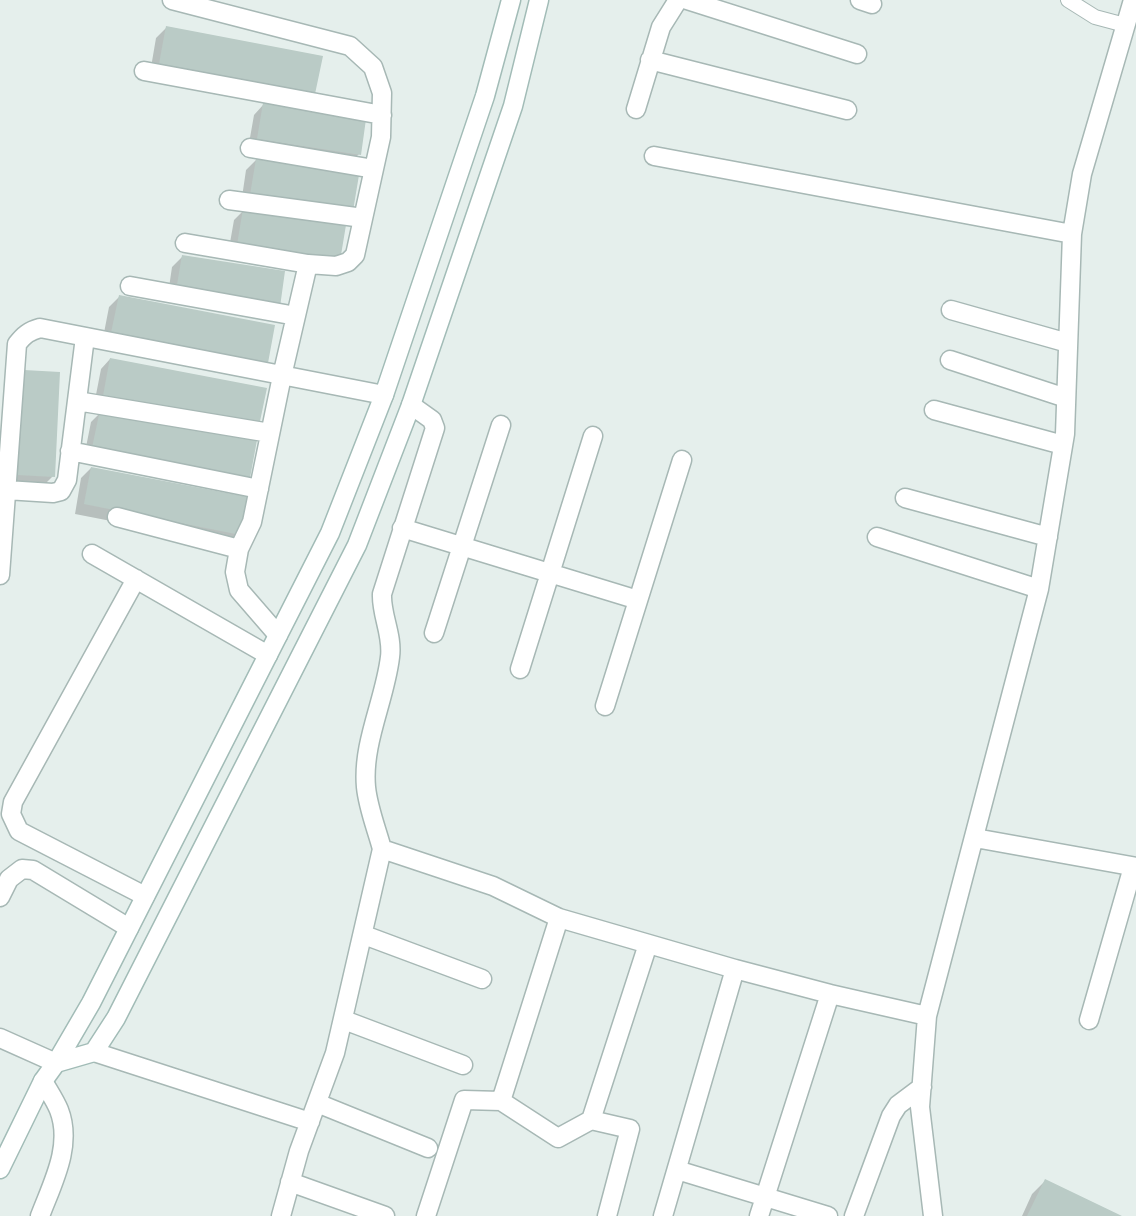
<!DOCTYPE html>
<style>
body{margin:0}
canvas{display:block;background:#e5efec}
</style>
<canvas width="1136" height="1216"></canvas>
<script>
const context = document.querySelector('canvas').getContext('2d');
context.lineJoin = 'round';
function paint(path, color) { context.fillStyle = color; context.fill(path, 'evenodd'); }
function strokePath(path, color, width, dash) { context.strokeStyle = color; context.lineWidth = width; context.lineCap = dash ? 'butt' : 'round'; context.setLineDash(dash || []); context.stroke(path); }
const shadow = new Path2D(`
 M166 28 314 94 150 73 156 38Z
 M263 105 359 154 349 164 248 149 254 115Z
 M256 160 357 176 241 204 246 170Z
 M244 210 344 226 228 254 234 220Z
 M182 257 283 273 167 301 172 267Z
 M119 297 267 363 257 372 102 343 109 307Z
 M110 359 258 425 94 405 101 369Z
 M25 372 53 476 43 486 9 485 15 382Z
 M101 412 255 441 84 457 91 422Z
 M91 468 239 534 229 544 75 514 81 478Z
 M1045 1181 1119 1216H1022L1032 1194Z`);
const building = new Path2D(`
 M166 26 323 56 315 94 159 64Z
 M263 103 366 119 361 155 257 139Z
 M256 159 359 175 353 211 250 195Z
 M243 209 346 225 340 261 237 245Z
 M182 255 285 271 280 307 176 291Z
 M119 295 275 325 268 363 111 333Z
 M110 358 267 388 259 426 103 396Z
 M24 370 60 372 55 477 18 475Z
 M100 410 257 440 250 478 92 448Z
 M91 467 248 497 241 535 84 504Z
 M1045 1179 1122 1216H1027Z`);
const lane = new Path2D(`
 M1068 0 1095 17 1125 25`);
const street = new Path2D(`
 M172 0 350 46 373 67 382 93 381 137 355 255 348 262 336 266 308 264 185 243
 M687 0 857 54
 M860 0 872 4
 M650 60 847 110
 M144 71 382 115
 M636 109 661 27 678 0
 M250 148 374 169
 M654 156 1072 234
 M229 200 363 218
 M130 286 296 316
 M951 310 1068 343
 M950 360 1066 398
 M77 401 270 433
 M934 410 1063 445
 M70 451 259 489
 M6 490 53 493 61 491 67 480 85 337
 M905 498 1048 537
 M117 517 239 549
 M402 528 638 600
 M877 537 1039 589
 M92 554 268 655
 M0 575 17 344C24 335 29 331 40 328L384 395
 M136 579 13 802 11 814 19 831 145 896
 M434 633 501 425
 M278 635 239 590 235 572 239 549 252 522 282 376 308 264
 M520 669 593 436
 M605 706 682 460
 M975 838 1136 867
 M382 849C377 830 368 808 366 787 362 743 385 700 390 657 393 635 381 615 382 594L435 428 432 420 411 405
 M0 897 9 879 22 869 33 870 129 928
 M364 935 482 979
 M830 994 927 1016
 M344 1020 463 1065
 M1089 1020 1133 867
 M0 1038 56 1063
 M94 1052 310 1122
 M501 1101 558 1138 591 1120
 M317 1103 428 1148
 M677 1170 828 1216
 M290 1182 385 1216
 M40 1216C52 1184 73 1146 59 1110 55 1100 48 1090 43 1081
 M281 1216 299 1151 335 1053 382 849 493 886 559 918 735 969
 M426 1216 464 1100 501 1101 559 918
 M607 1216 630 1129 591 1120 648 944
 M663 1216 735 969 830 994 759 1216
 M854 1216 891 1116 898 1105 922 1087
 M933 1216 920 1107 927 1016 1039 589 1065 434 1072 234 1082 174 1133 0`);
const secondary = new Path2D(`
 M56 1063 94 1052 116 1018 357 545 411 405 513 106 539 0
 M0 1169 43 1081 56 1063 91 1003 330 533 384 395 485 96 511 0`);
paint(shadow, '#0003');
paint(building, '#bacbc6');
strokePath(lane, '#a7b8b5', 16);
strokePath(street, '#a7b8b5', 21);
strokePath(secondary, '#a2bcb7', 21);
strokePath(lane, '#fff', 14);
strokePath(street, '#fff', 18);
strokePath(secondary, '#fff', 18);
</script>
